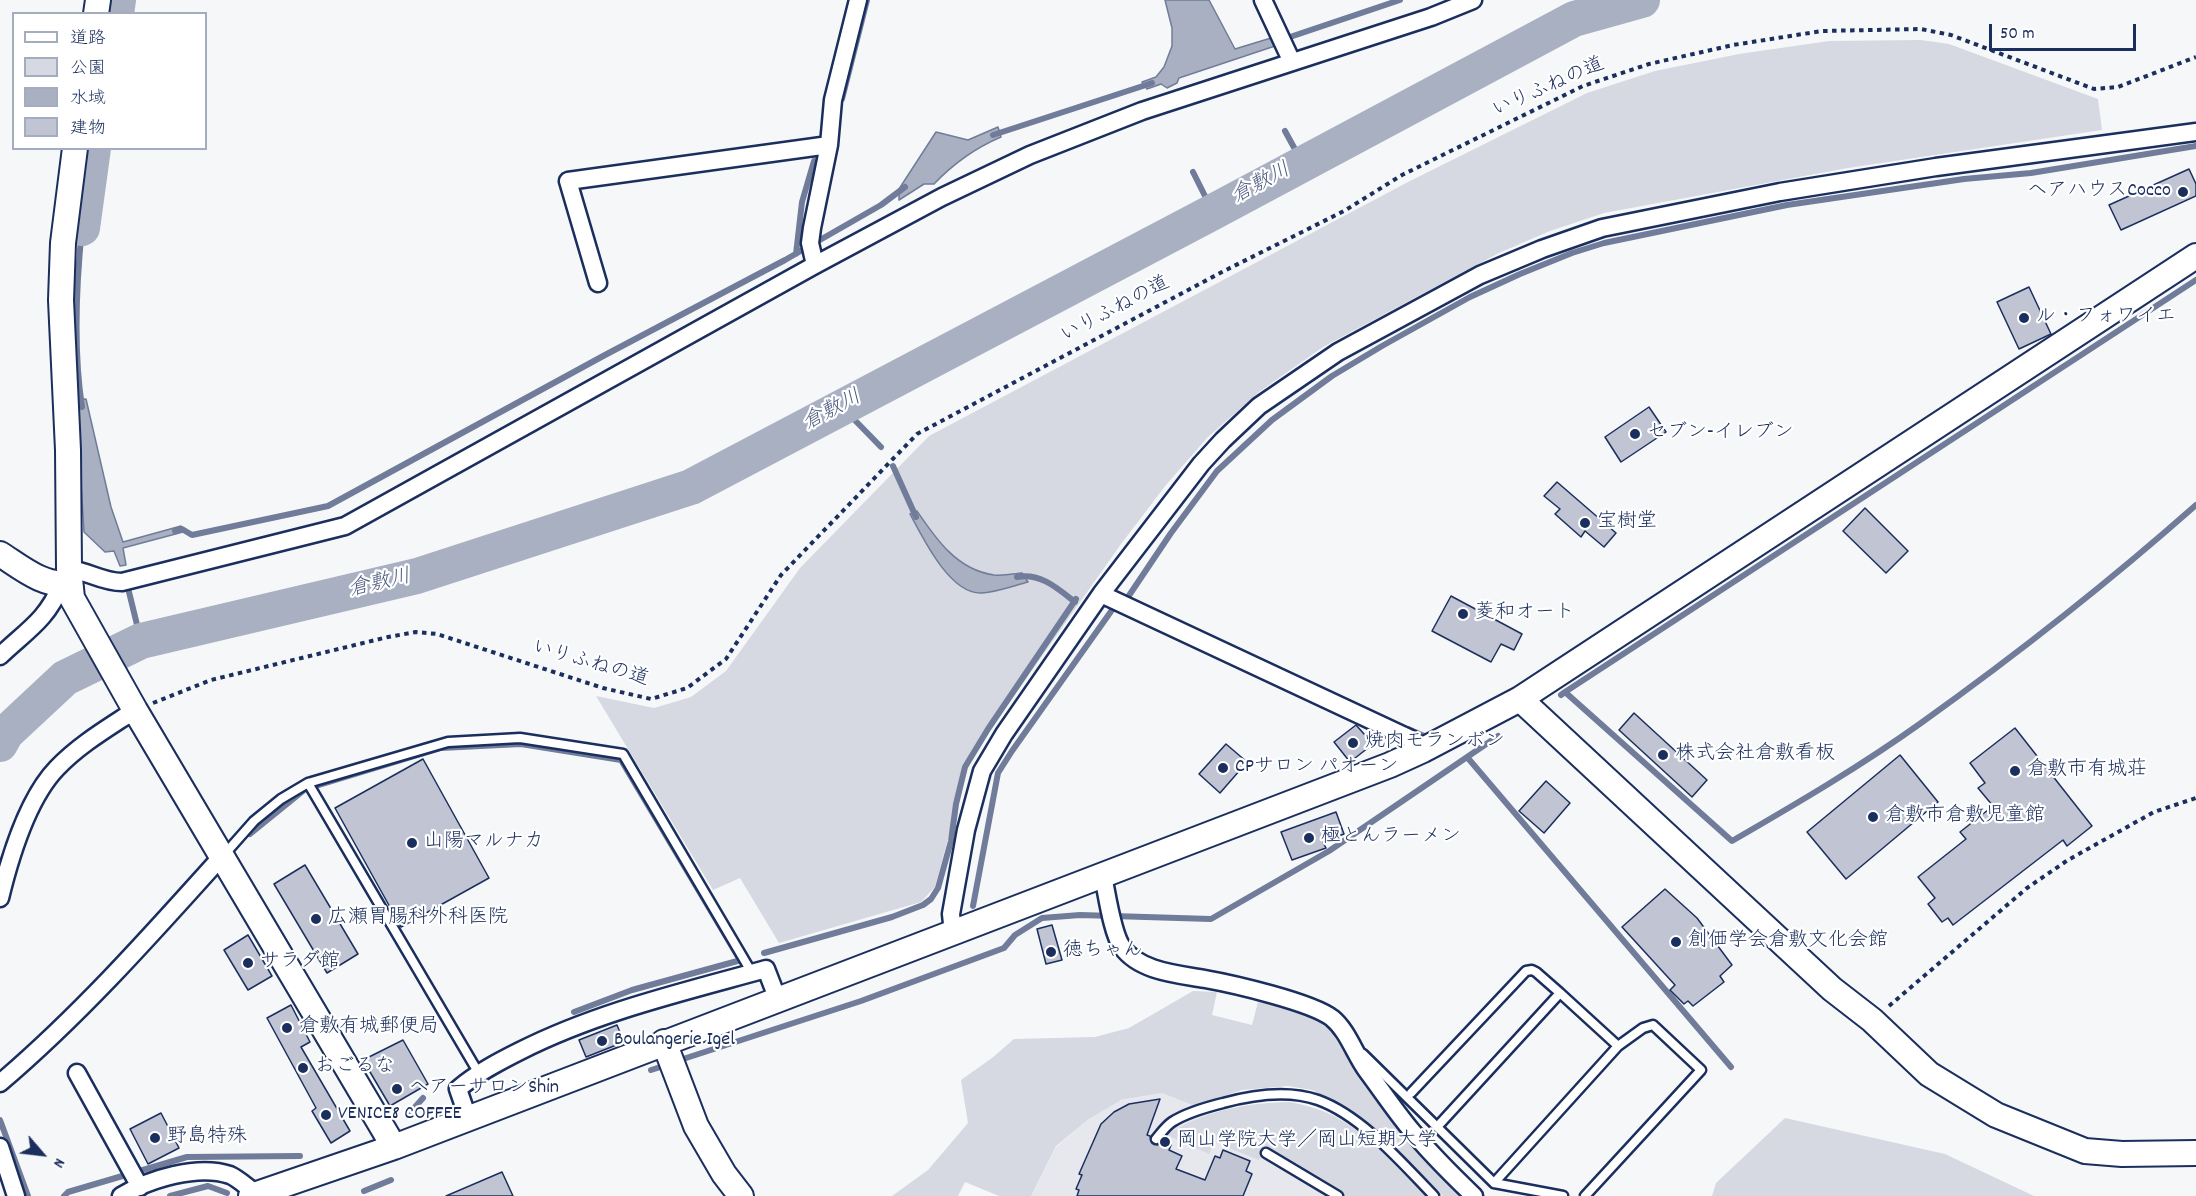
<!DOCTYPE html>
<meta charset="utf-8">
<style>
body{margin:0}
#map{position:relative;width:2196px;height:1196px;overflow:hidden;background:#f6f7f9;font-family:Dekko,"Klee One",sans-serif}
canvas{display:block}
.legend{position:absolute;left:12px;top:12px;width:195px;height:138px;box-sizing:border-box;background:#fff;border:2px solid #a4acbf;margin:0;padding:8px 10px;list-style:none;font-size:18px;color:#1b2f5e}
.legend li{display:flex;align-items:center;gap:12px;height:30px}
.legend b{width:30px;border:2px solid #a4acbf}
.north{position:absolute;left:12px;top:1124px;width:60px;height:60px;-webkit-text-stroke:4px #fff;paint-order:stroke;rotate:118deg;font-size:16px;font-weight:700;line-height:24px;text-align:center;color:#1b2f5e}
.north::after{content:'';display:block;margin:auto;width:21px;height:27px;background:#1b2f5e;clip-path:polygon(50% 0,100% 100%,50% 72%,0 100%)}
.scale{position:absolute;left:1989px;top:24px;width:147px;height:27px;box-sizing:border-box;border:3px solid #1b2f5e;border-top:0;padding-left:8px;font-size:18px;line-height:21px;white-space:nowrap;color:#1b2f5e;-webkit-text-stroke:4px #fff;paint-order:stroke}
</style>
<div id="map">
<canvas width="2196" height="1196"></canvas>
<ul class="legend">
<li><b style="height:8px;background:#fff"></b>道路</li>
<li><b style="height:16px;background:#d6d9e2"></b>公園</li>
<li><b style="height:16px;background:#a9b0c1"></b>水域</li>
<li><b style="height:16px;background:#c0c4d3"></b>建物</li>
</ul>
<div class="north">N</div>
<div class="scale">50 m</div>
</div>
<script>
const context = document.querySelector('canvas').getContext('2d');
context.lineJoin = 'round';
function paint(path, color) { context.fillStyle = color; context.fill(path, 'evenodd'); }
function strokePath(path, color, width, dash) { context.strokeStyle = color; context.lineWidth = width; context.lineCap = dash ? 'butt' : 'round'; context.setLineDash(dash || []); context.stroke(path); }
function write(font, color, halo, rows, align = 'center') {
  context.font = font + ' Dekko,"Klee One",sans-serif'; context.lineWidth = 4.5; context.setLineDash([]); context.textBaseline = 'middle'; context.strokeStyle = halo; context.fillStyle = color; for (const [text, x, y, turn = 0] of rows) {
    context.save(); context.translate(x, y); context.rotate((+turn || 0) * Math.PI / 180); context.textAlign = isNaN(turn) ? turn : align; if (halo) context.strokeText(text, 0, 0); context.fillText(text, 0, 0); context.restore();
  }
}
const built = new Path2D(`
 M1162 1093 1271 1139 1346 1196H1031L1056 1147 1089 1119 1118 1101Z`);
const green = new Path2D(`
 M1921 40 1949 44 2098 99 2102 130 1848 168 1604 213 1550 231 1499 253 1323 347 1259 392 1208 437 1166 485 1121 544 985 737 967 767 935 887 921 902 779 943 740 878 713 890 596 696 654 708 691 697 726 671 800 568 929 436 1408 182 1587 93 1655 71 1739 54 1829 41Z
 M1193 991 1217 992 1212 1015 1252 1025 1258 1002 1288 1008 1326 1020 1342 1041 1376 1101 1463 1196H1443L1360 1117 1312 1090 1288 1086 1242 1090 1194 1106 1162 1093 1121 1100 1089 1119 1056 1146 1031 1196H999L965 1182 958 1196H892L928 1170 968 1123 961 1080 992 1058 1014 1039 1095 1037 1129 1028Z
 M1290 1102C1305 1105 1320 1109 1334 1116 1365 1132 1401 1170 1425 1196H1346L1267 1146 1259 1160 1214 1142 1209 1154 1167 1135C1205 1110 1246 1103 1290 1102Z
 M1785 1118 1945 1154 2034 1196H1712L1716 1183Z`);
const water = new Path2D(`
 M1165 0H1209L1235 49 1271 38 1275 46 1179 78 1177 83 1167 88 1161 84 1147 89 1142 82 1156 77 1164 67 1172 46V28Z
 M998 127 1001 137C975 148 954 163 934 184H924L899 200V189L936 132 968 140Z
 M86 399 111 507 123 542 181 526 183 532 123 548 126 565 120 566 114 551 105 552 84 532 76 400Z
 M917 511C936 539 957 570 994 575 1003 576 1013 574 1022 573L1028 582C1013 586 997 592 982 593 950 595 923 538 910 514Z`);
const stream = new Path2D(`
 M1284 39 1400 0
 M842 99 867 0
 M1285 131 1303 164
 M993 135 1152 83
 M1193 172 1213 212
 M796 254 802 202 814 161
 M82 407C73 348 76 287 82 228
 M843 408 881 447
 M893 466 916 517
 M175 531 182 529 192 535 328 506 605 355 785 260 881 205 905 187
 M1017 577C1041 573 1057 588 1075 602
 M129 592 141 641
 M1565 692 2196 280
 M1561 695 1565 692 1732 841C1796 804 1861 766 1921 723 2016 655 2109 582 2196 505
 M1408 729 1424 736
 M1467 757 1731 1067
 M319 785 441 748 521 744 621 760 740 960
 M250 834 303 791
 M973 906 998 773 1012 751 1112 610 1126 600 1171 533 1217 471 1272 420 1332 376 1382 346 1470 297 1520 274 1572 253 1604 243 1787 205 1964 179 2031 173 2196 146
 M764 953 892 917 923 905 931 899 938 888 951 841 956 804 965 767 988 729 1076 599
 M574 1012 632 990 741 960
 M677 1061 861 1001 1004 948 1015 935 1042 918 1080 915 1211 919 1329 851 1498 736
 M651 1070 667 1065
 M407 1116 423 1098
 M0 1120 28 1196
 M364 1191 391 1180
 M64 1196 68 1192 187 1157 300 1156
 M170 1196 208 1186 227 1193`);
const river = new Path2D(`
 M116 14 118 0
 M82 228 93 148
 M0 744 6 733 65 678 141 641 417 576 691 487 1213 212 1574 19 1642 0`);
const building = new Path2D(`
 M2189 169 2196 184V196L2121 230 2109 205Z
 M2029 287 2051 334 2019 349 1997 302Z
 M1649 407 1666 432 1621 462 1605 437Z
 M1557 482 1616 533 1604 547 1585 531 1581 537 1555 514 1560 509 1544 496Z
 M1865 508 1908 551 1886 573 1843 531Z
 M1451 596 1522 634 1514 650 1501 644 1491 662 1432 631Z
 M1634 713 1707 780 1692 797 1619 730Z
 M1356 725 1373 744 1350 762 1334 742Z
 M2015 728 2092 826 2067 846 2063 840 1953 925 1948 918 1942 922 1928 904 1935 898 1918 877 1966 839 1960 832 1993 806 1978 788 1985 783 1970 763Z
 M1226 744 1247 762 1220 793 1199 774Z
 M1900 755 1938 802 1846 879 1807 832Z
 M423 759 489 878 401 927 335 808Z
 M1546 781 1570 803 1544 833 1519 811Z
 M1336 812 1344 834 1323 842 1326 848 1292 860 1281 832Z
 M305 865 358 954 327 973 274 884Z
 M1665 889 1697 918 1732 965 1720 976 1724 982 1693 1006 1688 1001 1684 1004 1670 990 1675 985 1622 927Z
 M1052 925 1062 960 1046 964 1037 929Z
 M248 935 272 976 248 990 224 950Z
 M291 1005 310 1042 301 1047 350 1131 331 1143 312 1111 316 1108 267 1018Z
 M617 1025 624 1042 586 1057 579 1040Z
 M403 1040 428 1084 390 1106 363 1060Z
 M1160 1099 1147 1135 1150 1136 1152 1143 1158 1145 1162 1141 1171 1145 1169 1150 1182 1156 1176 1169 1205 1180 1215 1156 1220 1158 1223 1150 1250 1161 1246 1171 1252 1174 1243 1196H1077L1079 1190 1076 1189 1082 1175 1079 1174 1101 1124 1114 1112 1129 1104Z
 M161 1113 179 1148 148 1164 130 1129Z
 M502 1172 513 1196H446Z`);
const path = new Path2D(`
 M153 703 211 680 388 637 416 632 437 634 603 688 651 699 687 688 726 659 781 575 917 434 1222 272 1344 211 1402 175 1583 86 1649 64 1733 45 1822 31 1921 29 1951 35 2094 89 2118 87 2196 57
 M1889 1006 2027 888 2068 860 2154 812 2196 798`);
const lane = new Path2D(`
 M308 783 478 1072
 M223 856 254 821 281 799 308 783 448 742 520 738 623 754 752 973
 M1363 1054 1494 1183 1563 1196
 M1411 1093 1526 971 1532 970 1536 972 1560 993
 M1437 1127 1560 993 1618 1046 1494 1183
 M1156 1139C1161 1133 1166 1126 1172 1122 1186 1113 1207 1107 1223 1103 1252 1095 1289 1090 1318 1100 1362 1116 1402 1163 1434 1196
 M1266 1153 1338 1196
 M1585 1196 1701 1070 1653 1025 1643 1028 1618 1046`);
const street = new Path2D(`
 M1263 0 1292 62
 M815 265 810 243 812 228 829 145 833 100 858 0
 M598 283 568 181 829 145
 M69 569C88 571 102 582 122 582L345 526 815 265 942 197 1030 155 1142 111 1431 17 1473 0
 M1101 594 1411 739 1423 750
 M0 656C26 631 47 620 61 585
 M1103 876C1107 894 1112 933 1122 947 1140 972 1178 974 1205 979 1233 984 1311 1002 1332 1018 1348 1031 1355 1055 1367 1071 1382 1091 1395 1111 1411 1130 1430 1153 1452 1175 1474 1196
 M0 898C10 857 27 799 57 768 80 744 108 728 135 710
 M953 933 951 914 966 830 982 771 1004 734 1101 594 1201 464 1223 440 1259 406 1338 352 1480 275 1542 249 1602 228 1780 192 1936 167 2196 132
 M77 1073 140 1187
 M0 1083C81 1014 151 935 222 856
 M468 1118 458 1089C477 1073 498 1062 520 1051 597 1012 683 992 766 969L778 1000
 M0 1147 16 1196
 M121 1196C149 1179 198 1164 230 1175 239 1179 248 1188 257 1194`);
const secondary = new Path2D(`
 M96 14 98 0
 M75 148 63 243 61 300 68 450 69 569 72 598 135 710 394 1147
 M0 554C19 566 46 589 70 582
 M1520 699 1832 989 1872 1020 1929 1074 1996 1115 2085 1151 2122 1154 2196 1153
 M664 1042 696 1126 724 1174 741 1196
 M251 1196 394 1147 1390 765 1423 750 1520 699 2196 256`);
const markers = [
 [2183,192,6,"#1b2f5e"],
 [2024,318,6,"#1b2f5e"],
 [1635,434,6,"#1b2f5e"],
 [1585,523,6,"#1b2f5e"],
 [1463,614,6,"#1b2f5e"],
 [1353,743,6,"#1b2f5e"],
 [1663,755,6,"#1b2f5e"],
 [1223,768,6,"#1b2f5e"],
 [2015,771,6,"#1b2f5e"],
 [1873,817,6,"#1b2f5e"],
 [1309,838,6,"#1b2f5e"],
 [412,843,6,"#1b2f5e"],
 [316,919,6,"#1b2f5e"],
 [1676,942,6,"#1b2f5e"],
 [1051,952,6,"#1b2f5e"],
 [248,963,6,"#1b2f5e"],
 [287,1028,6,"#1b2f5e"],
 [602,1041,6,"#1b2f5e"],
 [303,1068,6,"#1b2f5e"],
 [397,1089,6,"#1b2f5e"],
 [326,1115,6,"#1b2f5e"],
 [155,1138,6,"#1b2f5e"],
 [1165,1142,6,"#1b2f5e"]
];
const streetNames = [
 ["いりふねの道",1549,89,-24],
 ["いりふねの道",1116,311,-28],
 ["いりふねの道",590,665,16]
];
const poiNames = [
 ["ヘアハウスCocco",2171,192,"right"],
 ["ル・フォワイエ",2036,318],
 ["セブン-イレブン",1647,434],
 ["宝樹堂",1597,523],
 ["菱和オート",1475,614],
 ["焼肉モランボン",1365,743],
 ["株式会社倉敷看板",1675,755],
 ["CPサロン パオーン",1235,768],
 ["倉敷市有城荘",2027,771],
 ["倉敷市倉敷児童館",1885,817],
 ["極とんラーメン",1321,838],
 ["山陽マルナカ",424,843],
 ["広瀬胃腸科外科医院",328,919],
 ["創価学会倉敷文化会館",1688,942],
 ["徳ちゃん",1063,952],
 ["サラダ館",260,963],
 ["倉敷有城郵便局",299,1028],
 ["Boulangerie Igel",614,1041],
 ["おごるな",315,1068],
 ["ヘアーサロンShin",409,1089],
 ["VENICE8 COFFEE",338,1115],
 ["野島特殊",167,1138],
 ["岡山学院大学／岡山短期大学",1177,1142]
];
const waterNames = [
 ["倉敷川",1262,185,-28],
 ["倉敷川",833,412,-28],
 ["倉敷川",380,585,-13]
];
paint(built, '#e6e8ee');
paint(green, '#d6d9e2');
paint(water, '#a9b0c1');
strokePath(water, '#707c99', 1.5);
strokePath(stream, '#707c99', 6);
strokePath(river, '#a9b0c1', 36);
paint(building, '#c0c4d3');
strokePath(building, '#1b2f5e', 1.5);
strokePath(lane, '#1b2f5e', 13);
strokePath(street, '#1b2f5e', 21);
strokePath(secondary, '#1b2f5e', 28);
strokePath(path, '#1b2f5e', 4, [4.5, 4.5]);
strokePath(lane, '#fff', 8);
strokePath(street, '#fff', 16);
strokePath(secondary, '#fff', 24);
for (const [x, y, r, color] of markers) { const dot = new Path2D(); dot.arc(x, y, r, 0, 2 * Math.PI); context.fillStyle = color; context.fill(dot); strokePath(dot, '#fff', 2); }
write('20px', '#1b2f5e', '#fff', streetNames);
write('20px', '#1b2f5e', '#fff', poiNames, 'left');
write('italic 21px', '#4d5c81', '#fff', waterNames);
</script>
